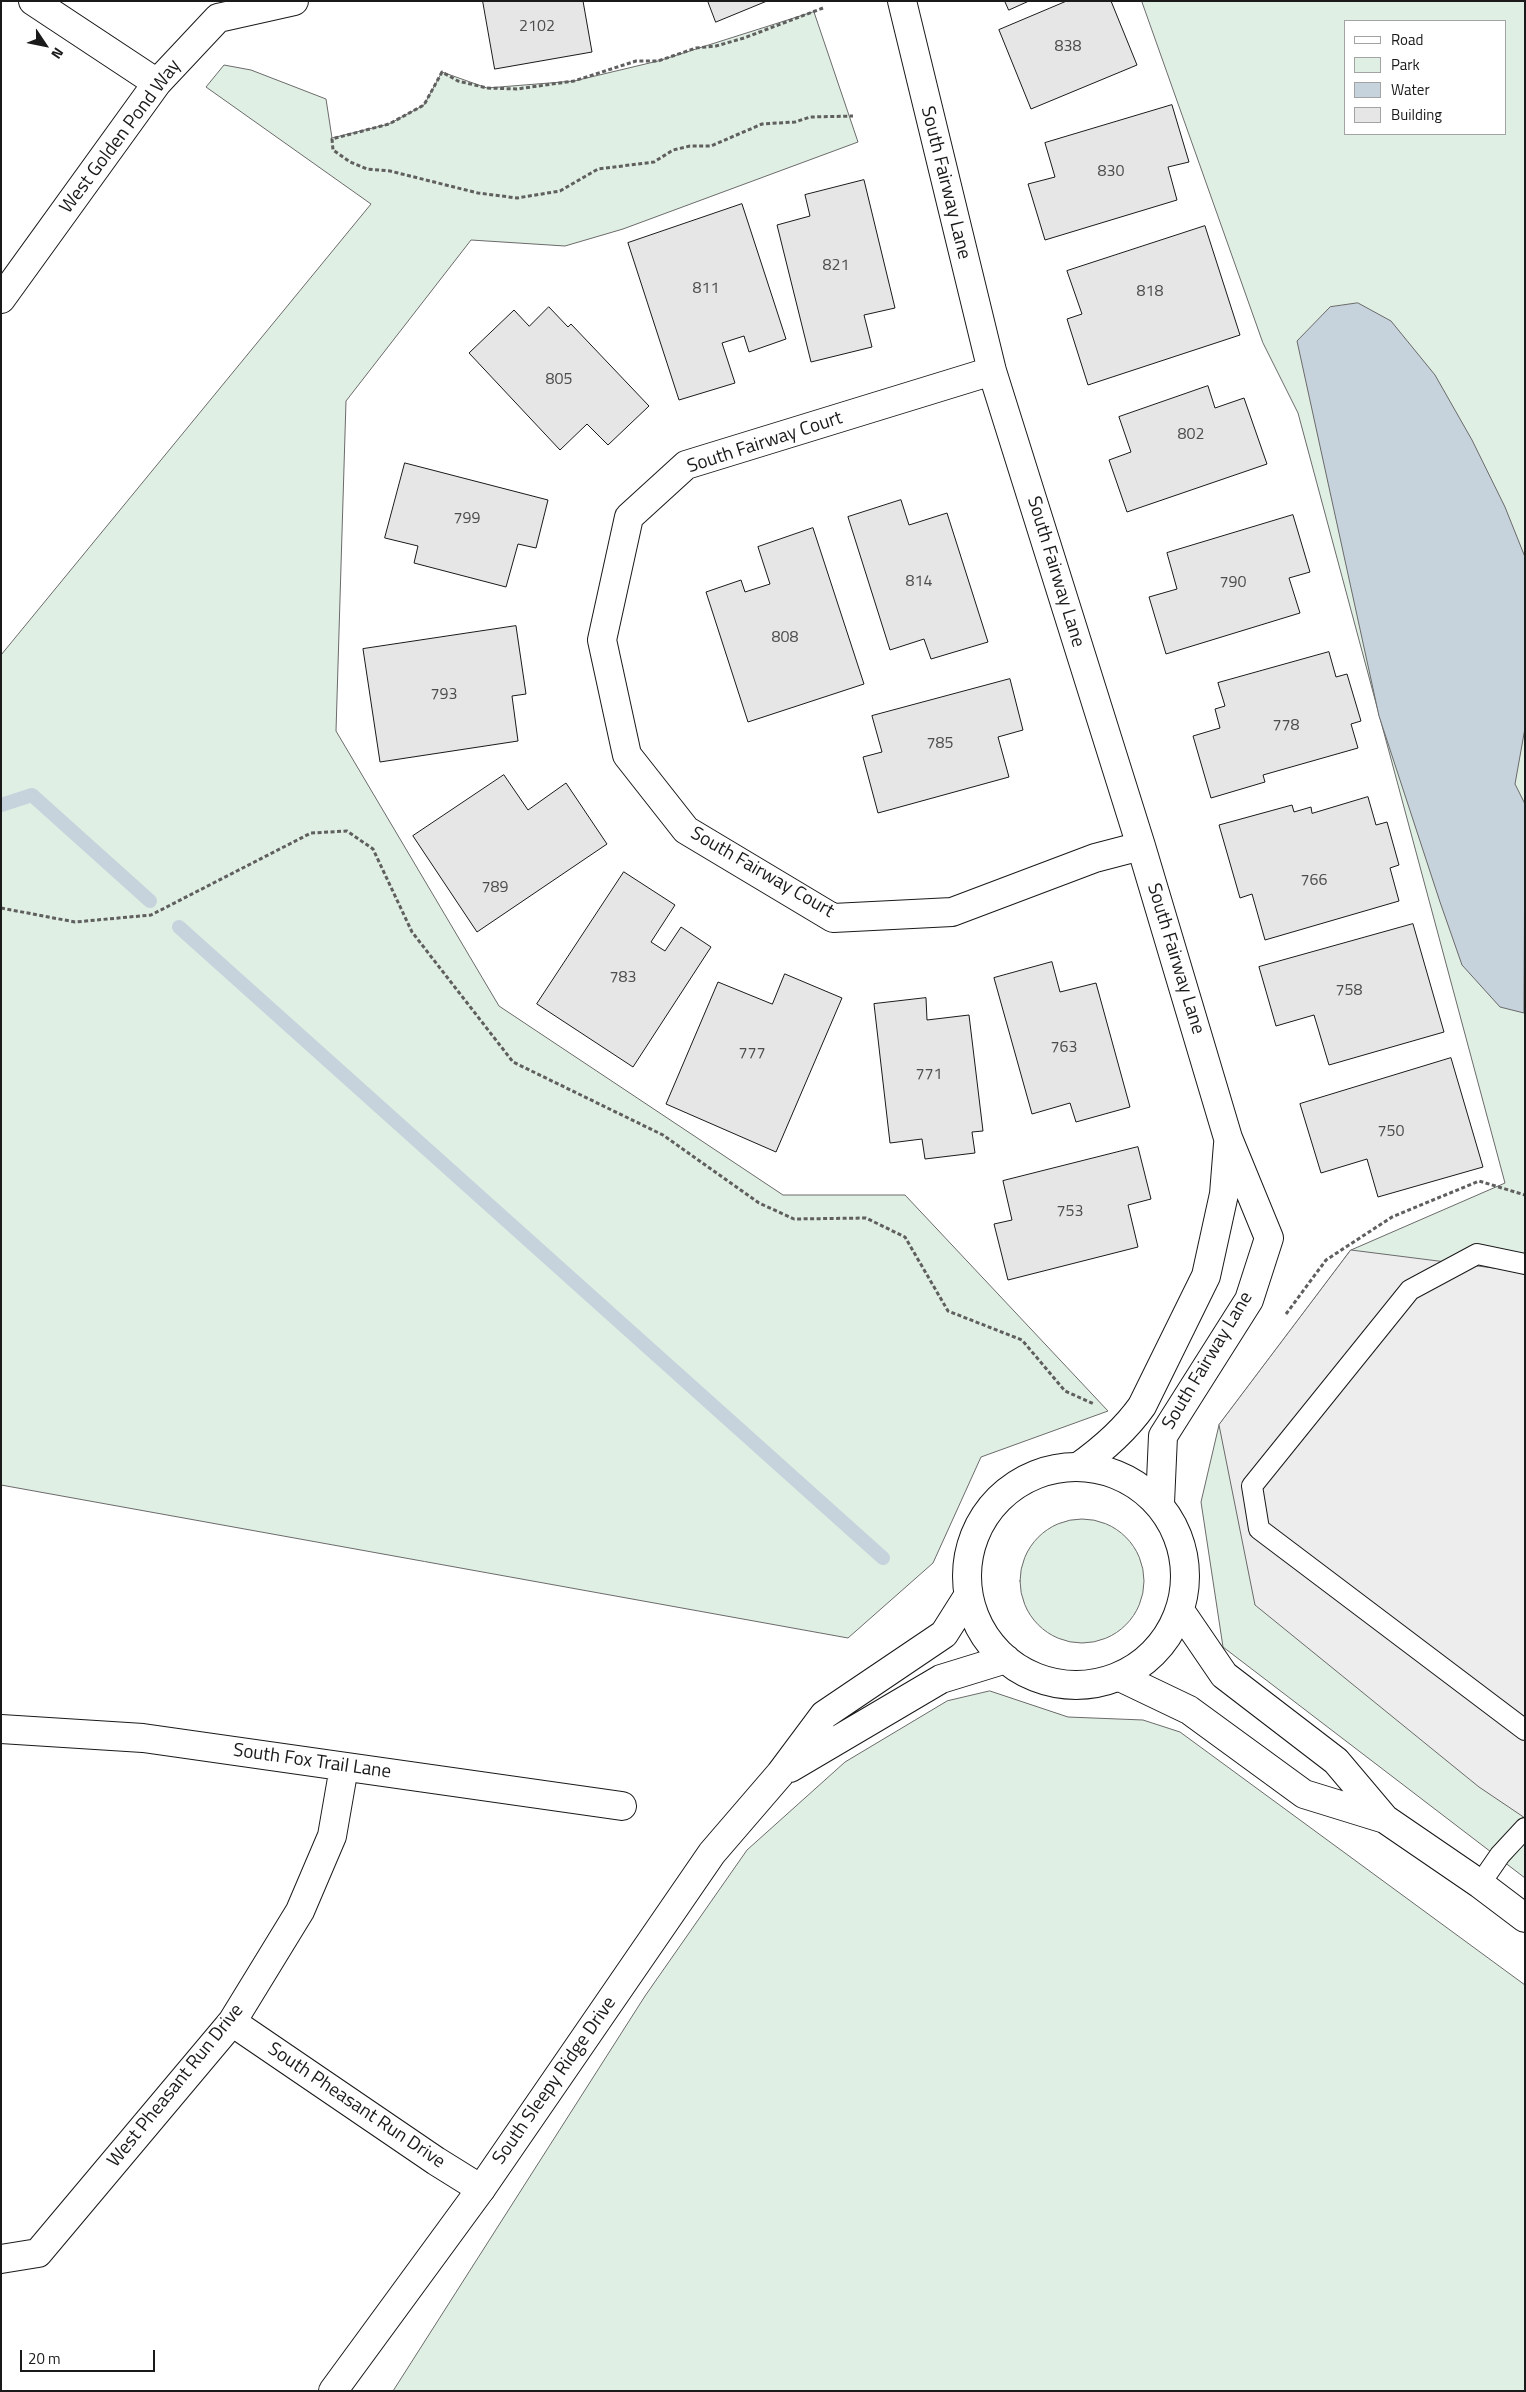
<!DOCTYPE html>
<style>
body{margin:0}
#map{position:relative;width:1526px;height:2392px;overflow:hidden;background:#fff;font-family:"Titillium Web",sans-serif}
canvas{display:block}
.frame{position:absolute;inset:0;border:2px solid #1a1a1a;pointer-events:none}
.legend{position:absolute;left:1344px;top:20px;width:162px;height:115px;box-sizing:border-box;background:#fff;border:1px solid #a3a3a3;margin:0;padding:6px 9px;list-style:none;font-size:15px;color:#1a1a1a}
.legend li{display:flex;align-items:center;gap:10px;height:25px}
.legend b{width:25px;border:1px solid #a3a3a3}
.north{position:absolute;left:20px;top:20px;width:50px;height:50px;-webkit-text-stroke:4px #fff;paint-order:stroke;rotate:124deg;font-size:14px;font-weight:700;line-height:20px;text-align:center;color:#1a1a1a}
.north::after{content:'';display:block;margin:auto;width:18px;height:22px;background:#1a1a1a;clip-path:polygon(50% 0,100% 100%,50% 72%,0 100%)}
.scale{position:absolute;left:20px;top:2350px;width:135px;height:22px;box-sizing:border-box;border:2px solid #1a1a1a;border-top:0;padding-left:6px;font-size:15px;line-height:18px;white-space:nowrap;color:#1a1a1a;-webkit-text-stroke:4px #fff;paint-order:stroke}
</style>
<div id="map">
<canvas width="1526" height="2392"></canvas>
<div class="frame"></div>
<ul class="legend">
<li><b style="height:6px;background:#fff"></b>Road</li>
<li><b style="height:14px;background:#e0efe3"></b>Park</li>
<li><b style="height:14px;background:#c6d2dc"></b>Water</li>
<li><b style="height:14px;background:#e6e6e6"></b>Building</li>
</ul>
<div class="north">N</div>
<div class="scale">20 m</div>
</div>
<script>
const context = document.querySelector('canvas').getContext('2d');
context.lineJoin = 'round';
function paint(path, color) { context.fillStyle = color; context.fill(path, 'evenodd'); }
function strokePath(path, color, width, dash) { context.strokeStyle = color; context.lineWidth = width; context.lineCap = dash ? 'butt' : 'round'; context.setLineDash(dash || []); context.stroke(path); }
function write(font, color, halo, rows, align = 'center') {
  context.font = font + ' "Titillium Web",sans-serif'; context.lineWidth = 4; context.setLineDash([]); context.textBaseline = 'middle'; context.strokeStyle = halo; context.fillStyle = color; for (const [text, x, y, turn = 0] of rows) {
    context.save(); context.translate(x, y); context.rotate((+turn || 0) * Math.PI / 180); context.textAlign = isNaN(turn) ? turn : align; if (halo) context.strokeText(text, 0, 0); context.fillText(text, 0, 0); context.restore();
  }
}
const green = new Path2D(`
 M1142 1H1525V1878L1223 1647 1201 1502 1219 1425 1351 1250 1505 1183 1298 413 1263 343ZM1345 21H1505V134H1345Z
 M814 12 858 142 623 229 565 246 471 240 346 401 336 731 499 1006 783 1195H905L1108 1411 981 1457 933 1563 848 1638 1 1485V655L371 204 206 87 224 65 251 70 326 99 332 138 389 124 424 105 442 72 487 88 574 81 658 61Z
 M1020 1581a62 62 0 1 1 124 0a62 62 0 1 1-124 0Z
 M990 1691 1068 1717 1143 1720 1180 1732 1525 1985V2391H393L645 1996 747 1850 845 1762 947 1701Z`);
const parking = new Path2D(`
 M1351 1250 1525 1272V1818L1479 1787 1255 1605 1219 1425Z`);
const water = new Path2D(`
 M1358 303 1391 321 1435 375 1472 440 1505 507 1525 557V728L1515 784 1525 804 1524 1013 1500 1007 1462 965 1440 902 1379 716 1297 341 1330 307Z`);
const stream = new Path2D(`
 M1 805 32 795 150 901
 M179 927 883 1558`);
const building = new Path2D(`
 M483 1H583L592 52 495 69Z
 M708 1H767L716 22Z
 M1005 1H1029L1009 10Z
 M1067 1H1111L1137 65 1031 109 999 30Z
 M1172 105 1189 162 1168 167 1177 200 1045 240 1028 184 1055 177 1045 143Z
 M864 180 895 308 864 315 872 347 811 362 777 225 810 216 805 195Z
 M742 204 786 339 749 352 744 336 722 343 735 383 679 400 628 243Z
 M1205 226 1240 335 1088 385 1067 319 1082 314 1067 271Z
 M549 307 568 327 571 324 649 406 608 445 587 424 560 450 469 353 514 310 529 326Z
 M1208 386 1215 408 1244 398 1267 464 1127 512 1109 460 1131 452 1119 417Z
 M405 463 548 500 536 548 518 544 506 587 414 563 418 546 385 538Z
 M901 500 909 525 947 513 988 642 931 659 924 639 890 650 848 517Z
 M1293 515 1310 572 1289 578 1300 613 1166 654 1149 597 1177 589 1167 553Z
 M813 528 864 684 748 722 706 592 741 580 745 592 770 584 758 547Z
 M516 626 526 694 512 696 518 741 380 762 363 649Z
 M1329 652 1336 677 1347 674 1361 721 1351 724 1358 748 1263 775 1265 782 1211 798 1193 736 1220 728 1215 709 1225 706 1218 683Z
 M1010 679 1023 730 998 737 1009 777 878 813 863 757 882 752 872 716Z
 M504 775 528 810 566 783 607 844 477 932 413 836Z
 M1368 797 1376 825 1387 822 1399 865 1390 868 1399 901 1265 940 1252 894 1240 898 1219 825 1292 805 1294 812 1311 807 1312 813Z
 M624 872 675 905 651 942 665 951 681 927 711 947 633 1067 537 1004Z
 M1413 924 1444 1032 1329 1065 1314 1015 1276 1026 1259 967Z
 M1052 962 1060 992 1096 983 1130 1107 1076 1122 1070 1103 1032 1114 994 978Z
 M785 974 842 998 776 1152 666 1104 718 982 772 1004Z
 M926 998 927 1020 969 1015 983 1131 972 1132 975 1153 925 1159 922 1139 890 1143 874 1004Z
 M1451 1058 1483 1167 1378 1197 1367 1159 1321 1173 1300 1104Z
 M1138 1147 1151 1199 1128 1205 1138 1247 1008 1280 994 1224 1012 1220 1003 1181Z`);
const path = new Path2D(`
 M823 8 744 38 716 46 696 48 658 61H636L574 81 517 89 487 88 458 81 442 72 424 105 389 124 332 139 333 150 350 162 367 169 390 171 478 193 517 198 560 191 598 169 654 162 673 150 690 146H711L762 124 795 122 810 117 853 116
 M1 908 75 922 151 915 311 833 347 831 373 849 412 932 513 1062 663 1135 759 1203 794 1219 866 1218 905 1237 948 1311 1022 1340 1065 1391 1094 1404
 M1286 1314 1326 1260 1392 1217 1479 1181 1525 1195`);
const lane = new Path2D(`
 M1525 1264 1477 1254 1410 1290 1252 1486 1259 1529 1525 1730
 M1480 1884 1500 1855 1525 1828`);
const street = new Path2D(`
 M33 1 157 83
 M902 1 992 371 1141 846 1228 1138 1269 1238 1249 1300 1163 1436 1160 1503
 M1 299 157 83 218 18 294 1
 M992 371 686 465 629 517 602 640 627 755 686 830 833 918 952 912 1095 858 1141 846
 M1078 1467C1102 1450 1125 1430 1142 1406L1206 1276 1224 1194 1228 1144
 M1 1729 143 1738 622 1806
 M232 2022 436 2161 481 2189
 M1 2259 38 2253 232 2022 300 1911 332 1836 344 1767`);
const secondary = new Path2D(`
 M967 1576a109 109 0 1 1 218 0a109 109 0 1 1-218 0Z
 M1181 1612 1224 1675 1336 1761 1385 1819 1480 1884 1525 1918
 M1120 1677 1189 1710 1304 1794 1385 1819
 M790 1768 941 1679 1006 1659
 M333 2391 481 2189 712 1853 780 1774 824 1715 944 1634 968 1596`);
const numberNames = [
 ["2102",537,27],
 ["838",1068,47],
 ["830",1111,172],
 ["821",836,266],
 ["811",706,289],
 ["818",1150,292],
 ["805",559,380],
 ["802",1191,435],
 ["799",467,519],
 ["814",919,582],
 ["790",1233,583],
 ["808",785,638],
 ["793",444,695],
 ["778",1286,726],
 ["785",940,744],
 ["766",1314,881],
 ["789",495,888],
 ["783",623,978],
 ["758",1349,991],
 ["763",1064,1048],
 ["777",752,1054],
 ["771",929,1075],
 ["750",1391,1132],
 ["753",1070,1212]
];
const streetNames = [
 ["West Golden Pond Way",121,137,-53],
 ["South Fairway Lane",945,183,76],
 ["South Fairway Court",765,443,-18],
 ["South Fairway Lane",1055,572,73],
 ["South Fairway Court",762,873,30],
 ["South Fairway Lane",1175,959,73],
 ["South Fairway Lane",1208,1361,-59],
 ["South Fox Trail Lane",312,1762,8],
 ["South Sleepy Ridge Drive",555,2081,-55],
 ["West Pheasant Run Drive",176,2086,-51],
 ["South Pheasant Run Drive",356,2106,34]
];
paint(green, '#e0efe3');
strokePath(green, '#6a6a6a', 1);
paint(parking, '#ededed');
strokePath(parking, '#6a6a6a', 1);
paint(water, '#c6d2dc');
strokePath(water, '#6a6a6a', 1);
strokePath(stream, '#c6d2dc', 14);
paint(building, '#e6e6e6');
strokePath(building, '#1a1a1a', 1);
strokePath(lane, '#1a1a1a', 22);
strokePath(street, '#1a1a1a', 30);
strokePath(secondary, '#1a1a1a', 30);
strokePath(path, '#5f5f5f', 3, [4, 2.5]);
strokePath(lane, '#fff', 20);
strokePath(street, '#fff', 28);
strokePath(secondary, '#fff', 28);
write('16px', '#4d4d4d', null, numberNames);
write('19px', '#1a1a1a', '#fff', streetNames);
</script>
